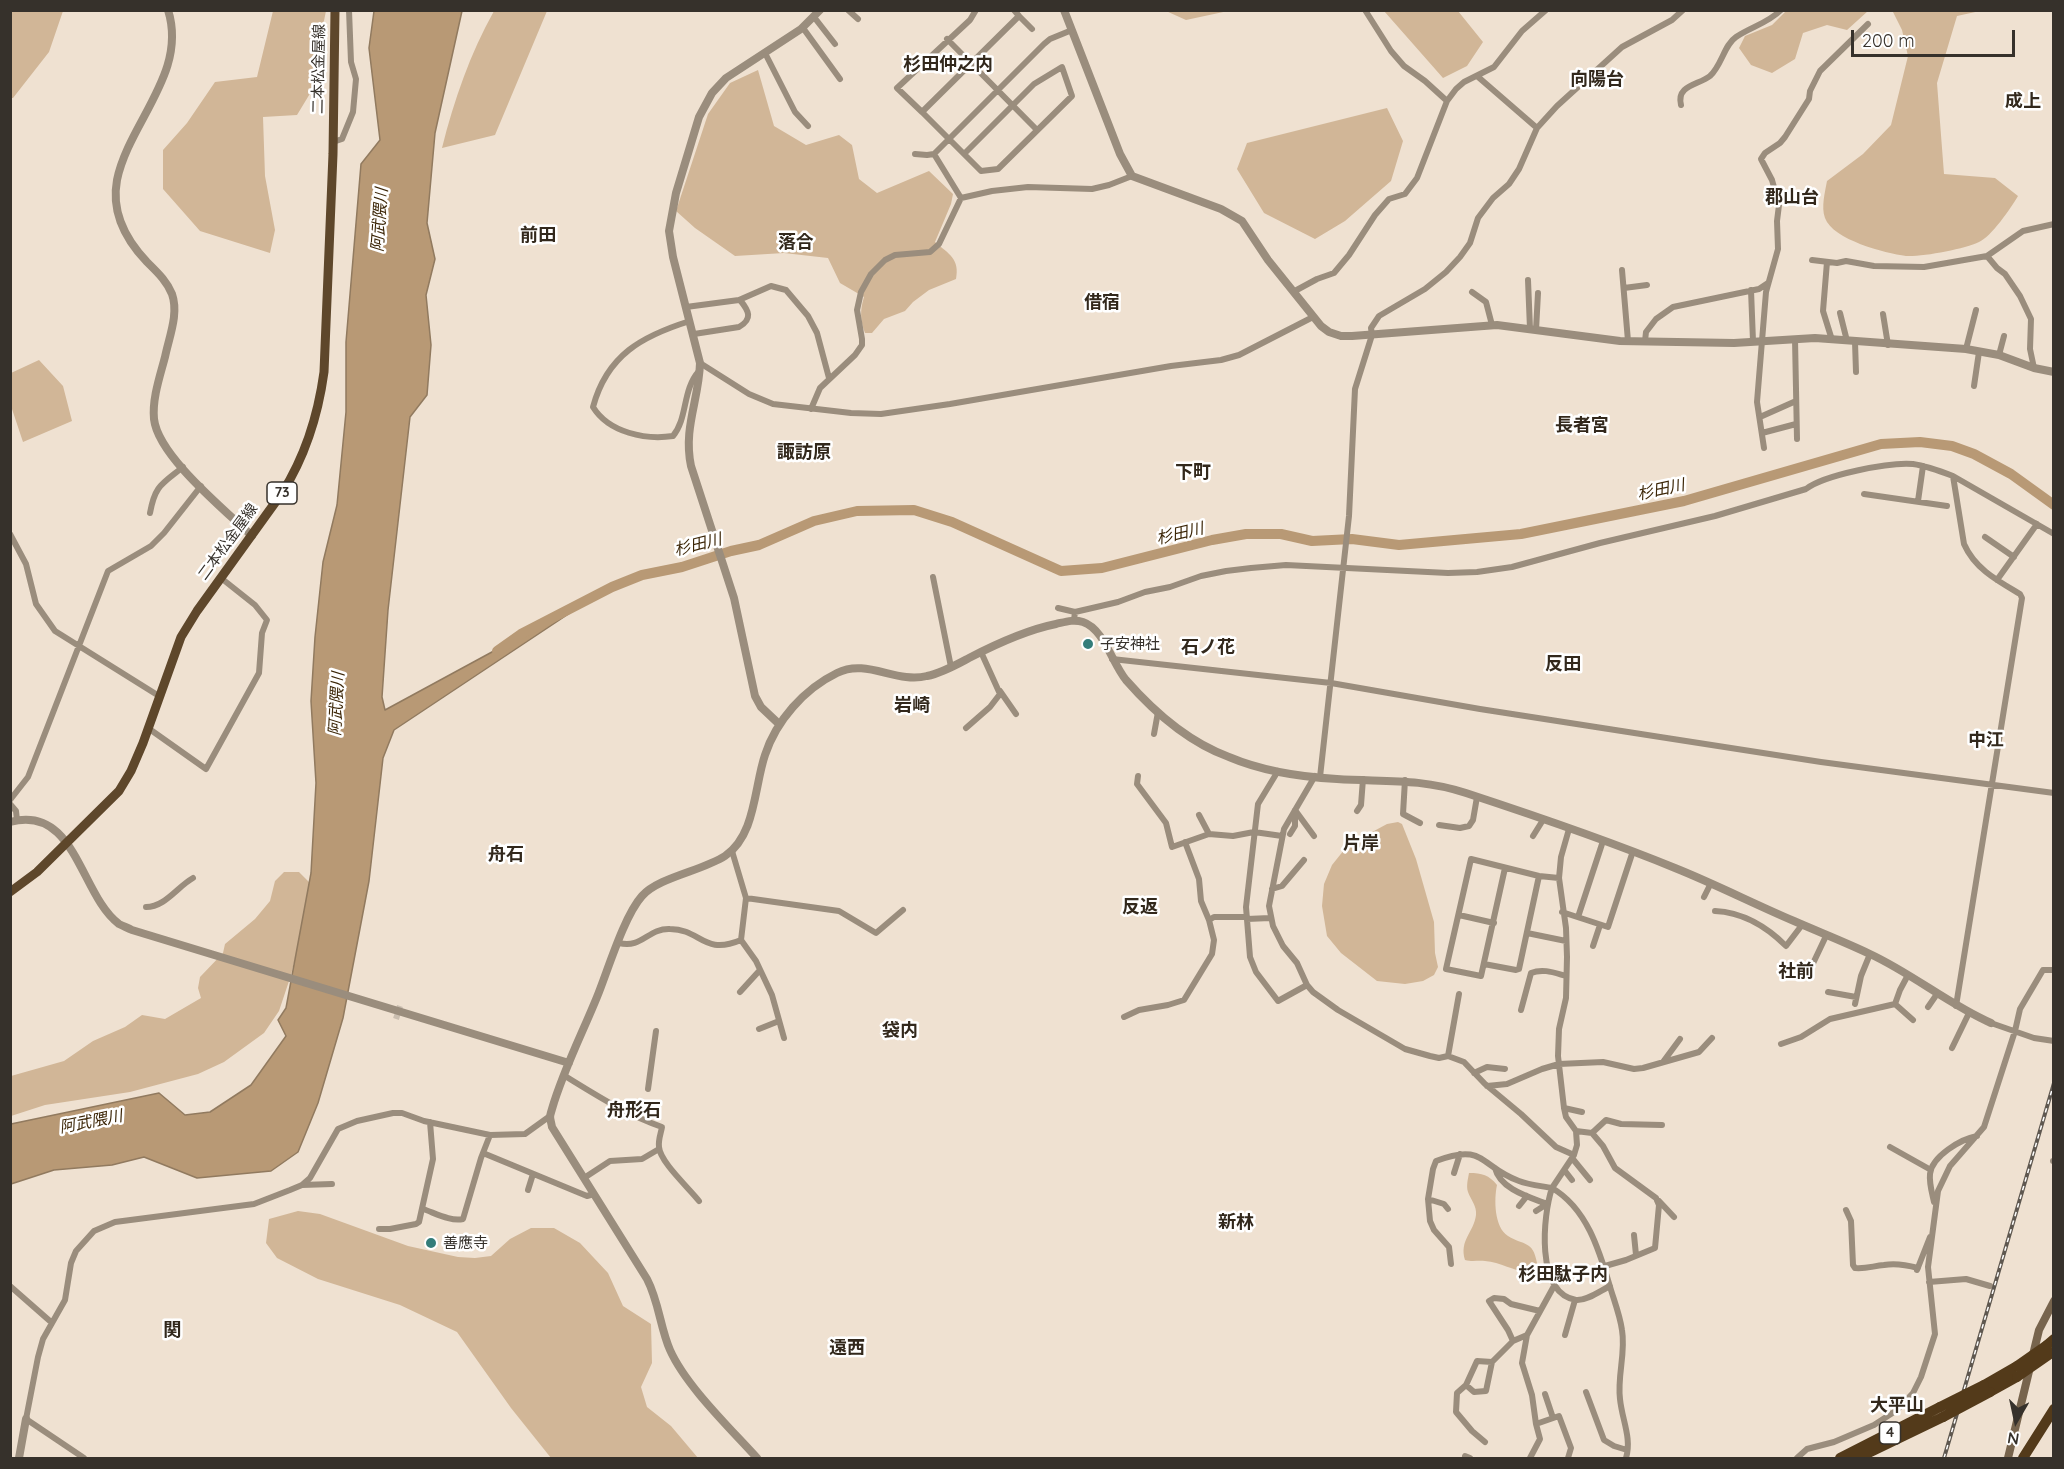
<!DOCTYPE html>
<meta charset="utf-8">
<style>
body{margin:0}
#map{position:relative;width:2064px;height:1469px;overflow:hidden;background:#efe1d1;font-family:Quicksand,sans-serif}
canvas{display:block}
.frame{position:absolute;inset:0;border:12px solid #36312b;pointer-events:none}
.north{position:absolute;left:1986px;top:1391px;width:60px;height:60px;-webkit-text-stroke:4px #fff;paint-order:stroke;rotate:189deg;font-size:16px;font-weight:700;line-height:24px;text-align:center;color:#36312b}
.north::after{content:'';display:block;margin:auto;width:21px;height:27px;background:#36312b;clip-path:polygon(50% 0,100% 100%,50% 72%,0 100%)}
.scale{position:absolute;left:1851px;top:30px;width:164px;height:27px;box-sizing:border-box;border:3px solid #36312b;border-top:0;padding-left:8px;font-size:18px;line-height:21px;white-space:nowrap;color:#36312b;-webkit-text-stroke:4px #fff;paint-order:stroke}
</style>
<div id="map">
<canvas width="2064" height="1469"></canvas>
<div class="frame"></div>
<div class="north">N</div>
<div class="scale">200 m</div>
</div>
<script>
const context = document.querySelector('canvas').getContext('2d');
context.lineJoin = 'round';
function paint(path, color) { context.fillStyle = color; context.fill(path, 'evenodd'); }
function strokePath(path, color, width, dash) { context.strokeStyle = color; context.lineWidth = width; context.lineCap = dash ? 'butt' : 'round'; context.setLineDash(dash || []); context.stroke(path); }
function write(font, color, halo, rows, align = 'center') {
  context.font = font + ' Quicksand,"Noto Sans JP",sans-serif'; context.lineWidth = 5; context.setLineDash([]); context.textBaseline = 'middle'; context.strokeStyle = halo; context.fillStyle = color; for (const [text, x, y, turn = 0] of rows) {
    context.save(); context.translate(x, y); context.rotate((+turn || 0) * Math.PI / 180); context.textAlign = isNaN(turn) ? turn : align; if (halo) context.strokeText(text, 0, 0); context.fillText(text, 0, 0); context.restore();
  }
}
const green = new Path2D(`
 M11 10 63 11 49 52 13 98H11Z
 M273 11H326L320 40 317 82 297 115 263 117 265 176 275 230 270 253 200 231 163 189V150L187 123 215 82 257 77Z
 M494 11H547L495 135 442 148C454 100 470 54 494 11Z
 M1166 11H1228L1186 20Z
 M1384 11H1458L1483 42 1467 66 1443 78Z
 M1786 11H1980L1957 16 1937 83 1944 174 1995 178 2018 196C2011 208 1991 237 1979 242 1965 249 1922 257 1906 256 1885 253 1833 240 1825 218 1821 207 1825 192 1827 181L1863 154 1891 125 1908 56 1902 30 1893 12 1868 11 1847 30 1827 25 1803 33 1795 59 1772 73 1751 65 1739 48 1745 36 1772 25Z
 M758 70 774 126 806 145 839 135 852 145 859 179 877 193 929 171 953 194 951 204 935 242C949 254 960 259 956 279L929 290 913 302 905 311 884 319 872 333H865C860 320 860 310 864 297L840 283 828 258 784 253 735 256 695 228 676 211 708 114 730 83Z
 M1387 108 1403 141 1391 181 1345 221 1315 239 1264 213 1237 169 1247 143Z
 M39 360 63 386 72 421 23 442 11 406V373Z
 M1398 822 1402 824 1416 859 1434 922 1435 953 1438 967 1434 975 1423 981 1405 984 1377 981 1341 953 1327 936 1322 906 1324 884 1332 865 1348 845 1387 824Z
 M284 872H299L310 883 308 904 291 975 279 1011 264 1033 224 1062 198 1074 130 1092 45 1105 11 1116V1076L64 1061 93 1041 125 1027 142 1015 165 1019 201 998 198 988 200 977 223 953 225 944 255 919 270 901 275 881Z
 M1469 1173C1482 1173 1489 1175 1497 1185 1494 1199 1494 1227 1508 1236 1524 1246 1533 1240 1537 1263L1529 1273C1514 1271 1500 1262 1485 1261 1478 1260 1473 1262 1465 1260 1459 1240 1474 1232 1476 1215 1477 1206 1471 1200 1468 1192 1466 1186 1468 1179 1469 1173Z
 M298 1211 320 1214 408 1246 458 1257 475 1258 491 1256 510 1239 531 1228H554L580 1243 608 1273 623 1306 651 1324 652 1363 641 1387 647 1407 671 1426 698 1458H551L511 1408 457 1332 400 1305 318 1279 277 1258 266 1243 269 1219Z`);
const water = new Path2D(`
 M374 11H462L435 133 427 223 435 259 426 295 431 345 427 395 410 417 388 610 382 697 385 710 597 595 394 730 383 758 369 881 343 1018 318 1103 298 1152 271 1171 197 1178 144 1157 112 1165 54 1170 11 1184V1124L159 1093 185 1115 210 1112 251 1085 286 1036 278 1020 286 1008 311 873 316 783 311 701 315 637 323 562 337 505 346 412V342L361 164 380 140 369 48Z`);
const river = new Path2D(`
 M497 651 521 634 612 587 642 575 682 567 731 551 759 545 814 521 857 511 914 510 952 522 1061 571 1102 568 1212 540 1246 534H1281L1312 541 1352 539 1399 545 1521 534 1684 501 1881 444 1920 442 1952 446 1974 454 2011 474 2054 505`);
const minorTunnel = new Path2D(`
 M396 1019 400 1006`);
const minor = new Path2D(`
 M848 10 858 19
 M976 10 970 20 897 88 922 112 1019 16 1014 10
 M1365 10 1391 51 1404 66 1425 81 1447 101
 M1019 16 1032 29
 M814 17 835 44
 M803 28 840 79
 M1072 30 1050 39 1044 44 934 154 961 198 992 191 1028 187 1092 189 1109 185 1132 176
 M947 39 1037 130
 M765 53 795 112 808 126
 M1477 76 1537 128
 M1681 105C1676 85 1699 85 1710 76 1722 65 1724 45 1736 37 1751 27 1768 23 1781 10
 M922 112 981 171 998 169 1072 96 1062 67 1034 84 964 154
 M333 142 342 139 353 112 356 79 351 62 349 10
 M915 154 927 155 934 154
 M1987 256 1997 268 2005 274 2020 296 2031 319 2030 349 2034 368
 M1812 260 1837 263 1846 261 1874 266 1924 267 1987 256 2023 231 2054 224
 M1827 262 1823 311 1832 340
 M1622 270 1628 341
 M1528 280 1530 329
 M1624 288 1647 285
 M1751 290 1753 341
 M1293 292 1317 279 1334 273 1349 255 1375 215 1389 199 1405 194 1417 178 1447 101 1456 89 1464 82 1494 67 1522 31 1546 10
 M1472 292 1486 302 1492 325
 M686 307 739 300 771 286 786 290 808 316 817 333 829 378
 M1840 313 1847 341
 M1883 314 1888 345
 M690 321C642 336 607 355 593 407 609 433 646 440 673 436 688 418 682 390 699 371
 M1536 330 1538 293
 M694 334 739 327C753 319 749 311 740 300
 M1795 339 1797 439
 M1645 341 1646 332 1656 319 1673 307 1759 289 1768 283
 M1855 342 1856 372
 M1966 349 1976 310
 M1999 355 2004 336
 M700 363 749 394 773 404 851 413 881 414 950 404 1171 366 1221 360 1239 355 1313 317
 M1974 386 1979 352
 M811 409 820 388 855 355 862 345V339L857 310 861 292 871 274 885 260 895 255 930 252 939 244 961 198
 M1760 417 1796 401
 M1762 433 1796 424
 M1764 448 1757 402 1766 292 1778 249 1777 221 1779 205 1772 180 1761 159 1765 153 1780 143 1785 137 1809 99 1810 91 1820 71 1868 24
 M1953 476 2054 534
 M1864 494 1947 506
 M1918 501 1923 466
 M150 513C155 485 162 484 183 467
 M10 534 26 564 36 604 55 631 159 696
 M1985 537 2014 557
 M933 577 951 667
 M1997 580 2037 524
 M1058 608 1075 612
 M1074 620 1075 612 1118 602 1145 592 1170 587 1201 576 1226 571 1251 568 1286 565 1448 573 1477 572 1512 567 1600 543 1715 516 1806 489C1824 475 1889 462 1913 464 1927 466 1940 471 1953 476L1964 544C1975 569 1998 581 2020 594L2022 598 1956 1006
 M1112 659 1331 683 1480 709 1821 762 2054 793
 M1000 691 1016 714
 M148 728 206 769 259 673 262 633 267 620 255 605 221 578
 M966 728 990 707 1000 694 981 652
 M1154 734 1158 712
 M1278 771 1258 804 1246 907 1250 957 1256 972 1278 1001 1307 985
 M1138 776 1137 784 1166 823 1172 847 1209 834 1233 836 1254 832 1282 836
 M1315 776 1284 829 1269 906 1273 926 1283 946 1297 963 1307 985 1313 992 1338 1010 1405 1049 1430 1056 1439 1058 1448 1056 1464 1062 1485 1084 1521 1114 1556 1147 1574 1155
 M1320 777 1349 516 1355 389 1372 335 1371 328 1379 316 1425 289 1446 272 1460 257 1470 243 1478 218 1493 198 1509 184 1519 169 1537 128 1557 106 1622 47 1672 20 1683 10
 M1405 780 1403 814 1420 823
 M10 800 28 777 108 571 151 546 164 533 201 486
 M10 804 16 811 17 820
 M1295 810 1314 836
 M1357 811 1361 805 1363 779
 M1199 815 1209 834
 M1439 825 1460 828 1469 826 1473 820 1477 797
 M1569 829 1561 857 1559 878 1566 928 1567 957 1566 998 1559 1029 1558 1056 1564 1108 1566 1117 1576 1131 1577 1145 1574 1155 1552 1188C1588 1209 1600 1253 1611 1290 1615 1303 1620 1316 1622 1330 1626 1353 1617 1376 1620 1399 1622 1420 1632 1438 1626 1458
 M1290 834 1295 826V811
 M1533 836 1543 820
 M1185 842 1199 879 1201 901 1209 920
 M732 851 746 898 741 940 756 961 772 995 784 1038
 M1505 868 1481 976 1446 969 1471 859 1539 876 1559 878
 M1272 889 1282 886 1304 860
 M1704 897 1711 883
 M746 898 839 911 876 933 903 910
 M146 907C165 907 177 887 193 878
 M1715 911C1742 912 1767 927 1786 946L1802 925
 M1562 912 1608 927 1633 851
 M1459 915 1494 923
 M1578 917 1603 841
 M1247 919 1270 918
 M1527 933 1566 941
 M619 943C642 949 648 928 670 929 701 929 703 956 741 940
 M1593 946 1600 925
 M1484 964 1516 970 1519 969 1539 876
 M1808 974 1826 936
 M1908 975 1900 990 1895 1004 1913 1020
 M740 992 760 970
 M1828 992 1856 997
 M1855 1004 1861 976 1870 954
 M1928 1007 1937 994
 M1521 1010 1531 973C1543 968 1555 973 1566 976
 M1124 1017 1139 1010 1168 1005 1184 1000 1212 954 1214 940 1209 920 1214 917H1246
 M1991 1023 2034 1038 2054 1041
 M759 1029 779 1021
 M1781 1044 1801 1037 1830 1019 1895 1004
 M1952 1048 1969 1013
 M1448 1056 1459 994
 M1663 1062 1680 1039
 M1474 1073 1487 1067 1505 1069
 M565 1076C596 1095 627 1115 662 1127 661 1133 658 1140 659 1147 660 1162 689 1188 699 1201
 M1487 1086 1507 1084 1542 1069 1559 1064 1603 1062 1634 1069 1643 1068 1699 1052 1712 1038
 M648 1089 656 1031
 M1564 1108 1582 1112
 M1576 1131 1592 1133 1606 1120 1621 1124 1662 1125
 M1592 1133 1603 1146 1615 1168 1656 1198 1659 1205 1655 1248 1626 1260 1605 1266
 M1890 1147 1931 1170
 M483 1153 587 1196 594 1194
 M1572 1158 1590 1180
 M2053 1161H2054
 M1495 1168C1500 1189 1529 1197 1547 1204
 M1565 1171 1572 1180
 M1454 1173 1460 1154
 M584 1178 610 1161 642 1159 659 1149
 M302 1185 332 1184
 M528 1190 533 1174
 M1428 1199 1430 1221 1434 1230 1449 1247 1451 1264
 M1659 1201 1674 1217
 M1934 1202C1932 1193 1929 1183 1930 1174 1932 1156 1961 1139 1977 1136
 M1519 1206 1527 1196
 M423 1209C435 1213 451 1222 463 1219L481 1158 490 1135
 M1448 1209 1444 1204 1428 1199 1433 1169 1436 1161C1485 1142 1480 1167 1519 1181 1529 1185 1542 1186 1552 1188 1543 1215 1535 1293 1576 1300 1587 1301 1600 1291 1610 1286
 M1846 1210 1851 1221 1853 1265 1855 1268C1866 1269 1873 1266 1884 1265 1895 1263 1907 1265 1918 1268
 M1536 1211 1547 1204
 M379 1229H390L416 1224 419 1222 433 1159 430 1122
 M1634 1235 1636 1255
 M1917 1270 1930 1237
 M1929 1282 1966 1279 1990 1286
 M10 1286 51 1322
 M1527 1335 1522 1363 1532 1395 1536 1424
 M1565 1335 1575 1300
 M1513 1341 1508 1330 1489 1301 1494 1298 1504 1299 1511 1304 1540 1311
 M1492 1362 1477 1361 1466 1385 1474 1392 1486 1391 1492 1362 1513 1341 1527 1335 1554 1286
 M1466 1385 1457 1393 1456 1412 1472 1431 1485 1442
 M1586 1392 1604 1440 1614 1446 1627 1450
 M1545 1394 1553 1418
 M1465 1456 1470 1458
 M84 1458 26 1419 38 1357 43 1339 65 1300 71 1263 76 1251 94 1231 115 1222 254 1204 290 1190 302 1185 310 1178 338 1129 357 1121 393 1113H402L424 1121 490 1135 525 1134 550 1116
 M1530 1458 1540 1439 1536 1424 1559 1416 1571 1448 1568 1458
 M1797 1458 1807 1449 1834 1442 1874 1425 1897 1410 1913 1393 1921 1377 1935 1334 1928 1267 1938 1191 1950 1166 1984 1127 2015 1031 2020 1009 2043 970H2054`);
const tertiary = new Path2D(`
 M168 10C188 73 129 122 117 180 111 212 126 240 147 262 157 272 167 281 172 294 179 314 169 337 165 357 160 376 152 399 154 419 158 456 225 510 252 536
 M1064 10 1120 154 1132 176 1221 209 1242 221 1268 260 1321 326 1329 332 1341 336H1352L1497 325 1620 341 1734 343 1815 338 1966 349 1999 355 2034 368 2054 372
 M779 724 761 707 755 696 734 598 691 466C683 428 699 400 700 363L673 257 669 231 676 193 699 117 712 93 726 78 801 29 820 10
 M10 822C76 804 80 895 119 924 123 926 128 928 132 930L569 1063
 M19 1458 26 1419
 M757 1458C730 1428 686 1386 670 1350 660 1327 659 1302 647 1279L552 1127C550 1116 549 1119 552 1109 563 1071 582 1034 597 997 608 970 624 916 642 896 659 877 702 871 725 856 756 835 754 787 765 755 776 721 804 689 837 673 867 658 896 684 927 676 942 673 956 665 969 658 996 644 1026 630 1056 624 1065 622 1073 619 1083 622 1104 629 1112 663 1126 680 1154 712 1188 742 1229 757 1262 771 1301 777 1337 779 1384 782 1420 778 1466 793 1536 816 1607 840 1675 868 1715 884 1754 904 1794 921 1819 932 1845 942 1870 954 1913 974 1948 1004 1991 1023`);
const secondary = new Path2D(`
 M2008 1458 2039 1330 2054 1301`);
const primary = new Path2D(`
 M10 892 37 872 119 791 131 771 143 743 181 637 197 611 282 493C306 455 318 416 324 372L333 154 335 10`);
const trunk = new Path2D(`
 M2047 1345 2054 1339
 M1984 1385 2017 1366
 M1990 1392 2017 1377
 M1840 1458 1940 1407
 M1858 1458 1943 1417
 M2023 1458 2054 1409`);
const rail = new Path2D(`
 M1944 1458 2054 1083`);
const trunkBridge = new Path2D(`
 M2017 1366 2047 1345
 M2017 1377 2053 1352
 M1940 1407 1984 1385
 M1943 1417 1990 1392`);
const markers = [
 [1088,644,6,"#347d7a"],
 [431,1243,6,"#347d7a"]
];
const shields = [
 [282,493,30],
 [1890,1433,21]
];
const shieldNames = [
 ["73",282,493],
 ["4",1890,1433]
];
const streetNames = [
 ["二本松金屋線",319,69,-89],
 ["二本松金屋線",228,542,-54]
];
const poiNames = [
 ["子安神社",1100,644],
 ["善應寺",443,1243]
];
const waterNames = [
 ["阿武隈川",380,220,-86],
 ["杉田川",1661,490,-12],
 ["杉田川",1180,534,-13],
 ["杉田川",698,545,-14],
 ["阿武隈川",337,704,-87],
 ["阿武隈川",91,1122,-11]
];
const quarterNames = [
 ["杉田仲之内",948,65],
 ["向陽台",1597,80],
 ["成上",2023,102],
 ["郡山台",1792,198],
 ["前田",538,236],
 ["落合",796,243],
 ["借宿",1102,303],
 ["長者宮",1582,426],
 ["諏訪原",804,453],
 ["下町",1193,473],
 ["石ノ花",1208,648],
 ["反田",1563,665],
 ["岩崎",912,706],
 ["中江",1986,741],
 ["片岸",1361,844],
 ["舟石",506,855],
 ["反返",1140,908],
 ["社前",1796,972],
 ["袋内",900,1031],
 ["舟形石",634,1111],
 ["新林",1236,1223],
 ["杉田駄子内",1563,1275],
 ["関",172,1331],
 ["遠西",847,1349],
 ["大平山",1897,1406]
];
paint(green, '#d1b697');
paint(water, '#b89975');
strokePath(water, '#917a5f', 1.5);
strokePath(river, '#b89975', 10);
strokePath(minorTunnel, '#cabeb0', 6, [6, 3]);
strokePath(minor, '#9a8d7d', 6);
strokePath(tertiary, '#9a8d7d', 8);
strokePath(secondary, '#77644d', 8);
strokePath(primary, '#5e472b', 9);
strokePath(trunk, '#533a1a', 10);
strokePath(rail, '#5f5850', 4);
strokePath(rail, '#fff', 1.5, [4.5]);
strokePath(trunkBridge, '#533a1a', 10);
for (const [x, y, r, color] of markers) { const dot = new Path2D(); dot.arc(x, y, r, 0, 2 * Math.PI); context.fillStyle = color; context.fill(dot); strokePath(dot, '#fff', 2); }
for (const [x, y, w] of shields) { const box = new Path2D(); box.roundRect(x - w / 2, y - 11, w, 22, 4.5); context.fillStyle = '#fff'; context.fill(box); strokePath(box, '#36312b', 1.5); }
write('bold 14px', '#36312b', null, shieldNames);
write('15px', '#36312b', '#fff', streetNames);
write('15px', '#36312b', '#fff', poiNames, 'left');
write('italic 16px', '#3c2607', '#fff', waterNames);
write('bold 18px', '#32281c', '#fff', quarterNames);
</script>
